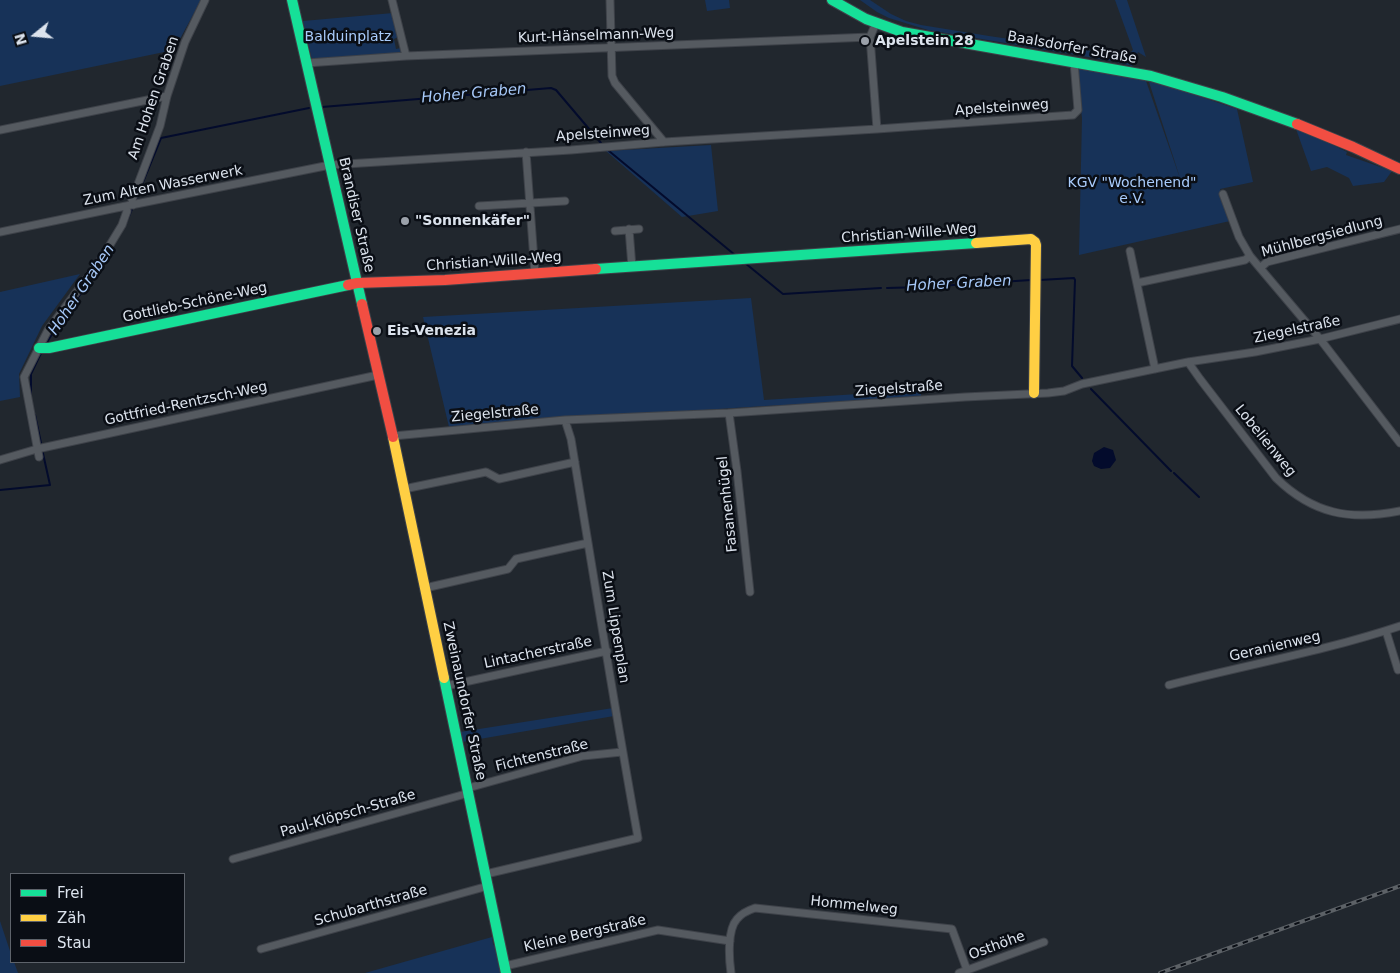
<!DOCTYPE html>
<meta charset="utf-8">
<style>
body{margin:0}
#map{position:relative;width:1400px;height:973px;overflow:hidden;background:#21272e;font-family:"DejaVu Sans",sans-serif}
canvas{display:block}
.legend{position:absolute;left:10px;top:873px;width:175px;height:90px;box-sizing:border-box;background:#0a0e15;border:1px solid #5e636b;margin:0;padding:6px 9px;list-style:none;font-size:15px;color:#dce3ed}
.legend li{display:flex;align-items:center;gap:10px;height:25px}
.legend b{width:25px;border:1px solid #5e636b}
.north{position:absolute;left:10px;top:10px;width:50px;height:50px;-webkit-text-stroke:4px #0a0e15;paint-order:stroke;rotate:253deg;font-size:14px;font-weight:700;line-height:20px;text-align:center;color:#dce3ed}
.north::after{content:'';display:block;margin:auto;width:18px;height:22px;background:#dce3ed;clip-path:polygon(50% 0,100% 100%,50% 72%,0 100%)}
</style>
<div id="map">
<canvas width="1400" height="973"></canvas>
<ul class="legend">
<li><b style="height:6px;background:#16e098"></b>Frei</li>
<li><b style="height:6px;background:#ffcf43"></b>Zäh</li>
<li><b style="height:6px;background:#f24e42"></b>Stau</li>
</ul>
<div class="north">N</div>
</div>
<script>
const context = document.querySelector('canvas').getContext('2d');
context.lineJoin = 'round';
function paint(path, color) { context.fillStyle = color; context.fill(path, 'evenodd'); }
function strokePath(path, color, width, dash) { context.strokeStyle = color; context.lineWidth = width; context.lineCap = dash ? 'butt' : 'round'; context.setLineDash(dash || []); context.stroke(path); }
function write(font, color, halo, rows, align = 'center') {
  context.font = font + ' "DejaVu Sans",sans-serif'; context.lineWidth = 5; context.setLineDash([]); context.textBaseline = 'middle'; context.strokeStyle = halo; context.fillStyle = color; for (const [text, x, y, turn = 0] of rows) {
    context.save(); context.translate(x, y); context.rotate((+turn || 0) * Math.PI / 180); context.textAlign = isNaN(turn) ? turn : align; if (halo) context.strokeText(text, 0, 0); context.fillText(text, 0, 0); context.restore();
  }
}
const green = new Path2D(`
 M0 0H201L174 50 0 86Z
 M705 0H729L730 8 707 11Z
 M860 0H870L891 14 906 21 921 25 989 36 1125 56 1128 55 1133 50 1115 0H1127L1146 57 1138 52 1132 66 1112 61 928 30 889 18 877 12Z
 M393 13 398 37 394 39 396 49 401 48V53L399 54 312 60 303 21Z
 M1079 66 1145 78 1182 184 1148 79 1237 109 1253 182 1220 189 1230 221 1079 255 1082 118 1076 70Z
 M1296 129 1311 134 1347 152 1346 155 1392 171 1384 182 1353 186 1349 178 1327 167 1311 171Z
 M711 145 718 211 682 217 606 151Z
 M80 274 42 326 19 374 20 397 0 401V292Z
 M751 298 764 400 921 390V398L765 406 486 424 449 427 423 317Z
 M613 708 614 716 462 742 460 732Z
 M0 921 11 954V962H14L18 973H0Z
 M492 937 493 944 498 950 503 973H365Z`);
const water = new Path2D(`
 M1104 447 1113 450 1116 460 1110 468 1101 469 1094 466 1092 461 1094 453Z`);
const stream = new Path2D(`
 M322 107 551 88 556 90 601 143
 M609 151 735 255
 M136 199 161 138 309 108
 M126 223 132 209
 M745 263 783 294 881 288
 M1040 280 1074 278 1075 280 1072 366 1082 378
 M887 288 923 287 1031 280
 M46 344C66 310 93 281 113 247
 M1091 389 1171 471
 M31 396V374L41 353
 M35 415 41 443
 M1174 473 1199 497
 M0 490 50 485 42 449`);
const street = new Path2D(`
 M392 0 406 56
 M610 0 612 76 615 83 664 142
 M870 37 877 129
 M307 63 406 56 870 37 876 23
 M0 130 167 96
 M526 152 535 274
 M1223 194 1239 237 1250 256
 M133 205 132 200 160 126 167 96 185 42 205 0
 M479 206 565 201
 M629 229 632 267
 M615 231 639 229
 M0 232 116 208 330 165 571 150 664 142 877 129 1073 115 1078 110 1074 62
 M1130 251 1155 369
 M1260 268 1320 339 1400 443
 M1137 283 1245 260 1250 256 1260 268 1267 262 1400 229
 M1188 362 1200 379 1276 478C1313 514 1350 521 1400 511
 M729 413 737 471 750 592
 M393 436 565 420 729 413 965 397 1048 393 1064 391 1082 384 1188 362 1255 352 1320 339 1400 319
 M39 457 24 377 48 330 102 258 122 225 127 211 126 206
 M0 460 37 449 378 375
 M404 489 486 472 499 479 575 462
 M425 588 508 569 516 559 588 543
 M1386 631 1398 670
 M1169 685C1246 665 1325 651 1400 626
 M446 686 607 651
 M468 788 583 756 622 752
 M233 859 469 793
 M486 874 638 838C614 705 593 572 571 439L565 420
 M261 949 488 886
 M505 966 658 930 730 941
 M731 973C729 959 727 930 737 919 741 914 749 910 755 908L952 929 967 970
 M959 973 1044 942`);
const fast = new Path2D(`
 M292 0 362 304
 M832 0 866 19 902 32 1151 76 1222 97 1297 124
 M596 269 976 243
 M39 348H49L348 285
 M444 678 506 973`);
const slow = new Path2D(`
 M976 243 1031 239 1035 242 1036 245 1034 393
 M393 437 444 678`);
const jam = new Path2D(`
 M1297 124 1353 147 1400 169
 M348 285 357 283 445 280 596 269
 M362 304 393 437`);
const rail = new Path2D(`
 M1160 973 1400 886`);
const markers = [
 [865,41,5,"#9ba1aa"],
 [405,221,5,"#9ba1aa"],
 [377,331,5,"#9ba1aa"]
];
const streetNames = [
 ["Kurt-Hänselmann-Weg",596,36,-2],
 ["Baalsdorfer Straße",1072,48,10],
 ["Am Hohen Graben",154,98,-71],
 ["Apelsteinweg",1002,108,-4],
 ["Apelsteinweg",603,134,-4],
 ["Zum Alten Wasserwerk",163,186,-11],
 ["Brandiser Straße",356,215,77],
 ["Christian-Wille-Weg",909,234,-4],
 ["Mühlbergsiedlung",1322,237,-15],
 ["Christian-Wille-Weg",494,262,-4],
 ["Gottlieb-Schöne-Weg",195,303,-12],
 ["Ziegelstraße",1297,330,-12],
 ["Ziegelstraße",899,389,-4],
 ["Gottfried-Rentzsch-Weg",186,404,-12],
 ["Ziegelstraße",495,414,-5],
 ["Lobelienweg",1265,441,51],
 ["Fasanenhügel",728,504,-96],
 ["Zum Lippenplan",615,627,81],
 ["Geranienweg",1275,647,-13],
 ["Lintacherstraße",538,653,-12],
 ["Zweinaundorfer Straße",464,701,78],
 ["Fichtenstraße",542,756,-14],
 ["Paul-Klöpsch-Straße",348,814,-16],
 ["Schubarthstraße",371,906,-16],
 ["Hommelweg",854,906,6],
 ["Kleine Bergstraße",585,934,-13],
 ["Osthöhe",997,946,-20]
];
const parkNames = [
 ["Balduinplatz",348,37],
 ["KGV \"Wochenend\"",1132,183],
 ["e.V.",1132,199]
];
const poiNames = [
 ["Apelstein 28",875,41],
 ["\"Sonnenkäfer\"",415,221],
 ["Eis-Venezia",387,331]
];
const waterNames = [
 ["Hoher Graben",474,94,-5],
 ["Hoher Graben",959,284,-3],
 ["Hoher Graben",82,290,-56]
];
paint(green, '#173258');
paint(water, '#030b2c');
strokePath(stream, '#030b2c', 2);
strokePath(street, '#3e4249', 9);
strokePath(fast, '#3e4249', 12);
strokePath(slow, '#3e4249', 12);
strokePath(jam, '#3e4249', 12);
strokePath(street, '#555a60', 7);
strokePath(fast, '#16e098', 10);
strokePath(slow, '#ffcf43', 10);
strokePath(jam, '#f24e42', 10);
strokePath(rail, '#5c6166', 4);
strokePath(rail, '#0a0e15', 2, [5.5]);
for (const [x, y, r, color] of markers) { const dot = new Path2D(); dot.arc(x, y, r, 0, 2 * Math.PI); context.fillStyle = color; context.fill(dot); strokePath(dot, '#0a0e15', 2); }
write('14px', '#dce3ed', '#0a0e15', streetNames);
write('14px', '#a9ccfc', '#0a0e15', parkNames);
write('bold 14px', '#dce3ed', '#0a0e15', poiNames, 'left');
write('italic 15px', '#a6c8f8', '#0a0e15', waterNames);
</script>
